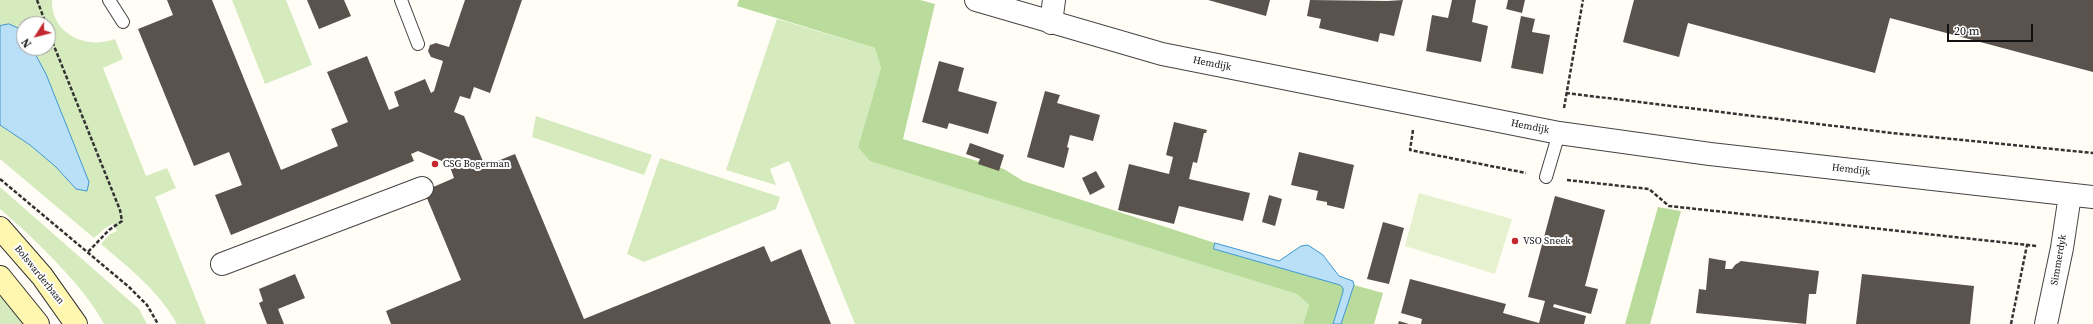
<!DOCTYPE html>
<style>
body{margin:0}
#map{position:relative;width:2093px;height:324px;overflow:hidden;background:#fffdf5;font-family:"Source Serif 4",serif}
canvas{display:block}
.north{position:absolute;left:16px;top:16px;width:40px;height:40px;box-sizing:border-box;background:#fff;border:1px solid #a0a0a0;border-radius:50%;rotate:234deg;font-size:11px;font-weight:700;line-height:16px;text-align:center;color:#111}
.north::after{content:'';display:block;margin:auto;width:14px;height:18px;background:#c4262e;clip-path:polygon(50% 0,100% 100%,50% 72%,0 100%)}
.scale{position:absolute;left:1947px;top:24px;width:86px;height:18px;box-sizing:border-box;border:2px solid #111;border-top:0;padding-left:5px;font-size:12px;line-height:14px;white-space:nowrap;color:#111;-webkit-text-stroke:3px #fff;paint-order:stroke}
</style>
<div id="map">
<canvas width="2093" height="324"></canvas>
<div class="north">N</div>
<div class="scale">20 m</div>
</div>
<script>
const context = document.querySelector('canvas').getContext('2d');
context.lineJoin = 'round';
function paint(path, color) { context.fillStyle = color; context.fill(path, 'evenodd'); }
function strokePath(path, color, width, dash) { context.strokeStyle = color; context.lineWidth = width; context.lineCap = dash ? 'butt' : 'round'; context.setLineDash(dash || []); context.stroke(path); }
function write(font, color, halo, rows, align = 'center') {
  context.font = font + ' "Source Serif 4",serif'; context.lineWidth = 4; context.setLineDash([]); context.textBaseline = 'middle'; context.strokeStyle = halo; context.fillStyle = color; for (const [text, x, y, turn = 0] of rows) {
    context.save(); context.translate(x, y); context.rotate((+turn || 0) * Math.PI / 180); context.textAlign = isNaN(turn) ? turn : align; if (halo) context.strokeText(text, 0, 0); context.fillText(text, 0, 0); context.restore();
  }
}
const green = new Path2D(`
 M0 0H52C51 34 86 50 115 39L123 59 103 68 146 176 167 168 176 188 155 197 206 324H177C159 291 129 268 101 244L110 234 117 231 113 224 105 228 94 238 0 159V125L30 145 56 167 76 189 87 191 89 182 46 74 32 48H48V24H24V34C16 26 11 24 0 26Z
 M232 0H286L312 65 265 84Z
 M777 19 875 48 881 68 858 147 1297 294 1309 305 1303 324H855L789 161 770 169 776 185 726 170Z
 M536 116 652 155 644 175 532 137Z
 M660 158 780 197 776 209 644 262 627 254Z
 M0 187 139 309 147 324H104C85 287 33 237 0 209Z
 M0 293 25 324H0Z`);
const forest = new Path2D(`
 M739 0H920L935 4 903 139 1004 169 1023 181 1215 243 1214 249 1340 285 1343 288V292L1333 324H1303L1309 305 1297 294 870 161 858 147 881 68 875 48 737 6Z
 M1658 207 1681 211 1650 324H1625Z
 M1354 285 1383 293 1374 324H1341Z`);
const pitch = new Path2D(`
 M1419 193 1512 219 1495 274 1405 246Z`);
const water = new Path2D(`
 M9 24 18 28 24 34V48H32L46 74 89 182 87 191 76 189 56 167 30 145 0 125V26Z
 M1215 243 1279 261 1301 246 1308 245 1323 255 1339 276 1353 281 1354 285 1341 324H1333L1343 292V288L1340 285 1214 249Z`);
const building = new Path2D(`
 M167 0H212L281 170 338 146 331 129 348 122 327 72 367 56 389 110 399 106 394 92 425 79 431 93 434 91 443 61 431 57 428 51 430 45 436 43 449 47 465 0H522L490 93 474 87 470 99 460 96 454 112 464 116 485 166 515 154 584 319 764 246 771 262 801 249 831 324H391L386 311 461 280 424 191 454 178 449 164 418 151 411 154 414 161 231 235 215 195 242 185 229 152 194 166 138 29 173 15Z
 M307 0H344L351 16 319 29Z
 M1208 0H1270L1266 16Z
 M1310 0 1387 1 1403 0 1394 36 1380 33 1378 42 1319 28 1321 19 1307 16Z
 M1452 0H1476L1472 22 1488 26 1481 62 1426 51 1432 15 1448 18Z
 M1508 0H1525L1522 13 1506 9Z
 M1634 0H2093V72L1890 18 1875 73 1688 23 1679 57 1623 42Z
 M1521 16 1535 19 1532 32 1550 35 1543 74 1511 68Z
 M939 61 964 68 958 91 997 102 988 134 949 123 947 129 922 122Z
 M1045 91 1060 95 1057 103 1100 115 1093 141 1070 135 1067 147 1069 148 1064 168 1027 157Z
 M1174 122 1207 130 1206 133H1204L1197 163 1193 162 1189 179 1250 193 1243 221 1179 206 1174 224 1118 210 1129 164 1169 174 1173 157 1166 155Z
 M970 143 1004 155 999 171 978 164 980 159 966 154Z
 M1299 152 1354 165 1344 209 1327 205V202L1316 200 1318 191 1291 185Z
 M1096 171 1105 187 1090 195 1082 178Z
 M1269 195 1282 199 1275 226 1262 222Z
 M1555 196 1605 210 1585 286 1598 289 1591 314 1554 304 1553 307 1586 316 1584 324H1421L1422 319 1401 313 1410 279 1506 304 1503 313 1539 323 1545 301 1528 297Z
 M1383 222 1404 228 1389 284 1367 279Z
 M1709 258 1726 261 1725 269H1732L1735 265 1741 261 1819 271 1816 294H1809L1806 324 1696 313 1699 289 1706 290Z
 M295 274 305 298 278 309 284 324H267L259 303 263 301 259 289Z
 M1862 274 1974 286 1970 324H1856Z
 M1399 321 1409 324H1398Z`);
const path = new Path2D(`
 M37 0 46 24
 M48 31 120 210 122 221 109 230 87 253
 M1566 93 1892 133 2093 153
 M1564 108 1583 0
 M1413 130 1410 150 1526 173
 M0 179 129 287 147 305 158 324
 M1567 180 1649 189 1669 206 2037 246
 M2011 324 2027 245`);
const lane = new Path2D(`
 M109 0 123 22
 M401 0 418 44
 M1546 177 1559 133`);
const street = new Path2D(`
 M976 0 1162 54 1559 133 1710 154 2093 197
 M1051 23 1054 0
 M222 264 422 188
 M2046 324 2062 248 2070 195`);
const secondary = new Path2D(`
 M0 228 42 276 76 324
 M0 277 38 324`);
const markers = [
 [435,164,4,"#c4262e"],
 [1515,241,4,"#c4262e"]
];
const streetNames = [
 ["Hemdijk",1212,64,11],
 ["Hemdijk",1530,127,11],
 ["Hemdijk",1851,170,7],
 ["Simmerdyk",2059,260,-80],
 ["Bolswarderbaan",39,275,51]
];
const poiNames = [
 ["CSG Bogerman",443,164],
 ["VSO Sneek",1523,241]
];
paint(green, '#d5ebbd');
paint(forest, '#b9dc9c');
paint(pitch, '#e6f2cf');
paint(water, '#b9e0f7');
strokePath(water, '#3f96cf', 1);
paint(building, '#5a524d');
strokePath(lane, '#444', 14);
strokePath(street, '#444', 24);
strokePath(secondary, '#333', 24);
strokePath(path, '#333', 2.5, [4, 2]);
strokePath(lane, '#fff', 12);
strokePath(street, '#fff', 22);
strokePath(secondary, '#fff6b0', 22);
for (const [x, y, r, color] of markers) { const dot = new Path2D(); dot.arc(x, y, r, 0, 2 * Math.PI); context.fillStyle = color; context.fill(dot); strokePath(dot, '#fff', 1.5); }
write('10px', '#111', '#fff', streetNames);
write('10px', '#111', '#fff', poiNames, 'left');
</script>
